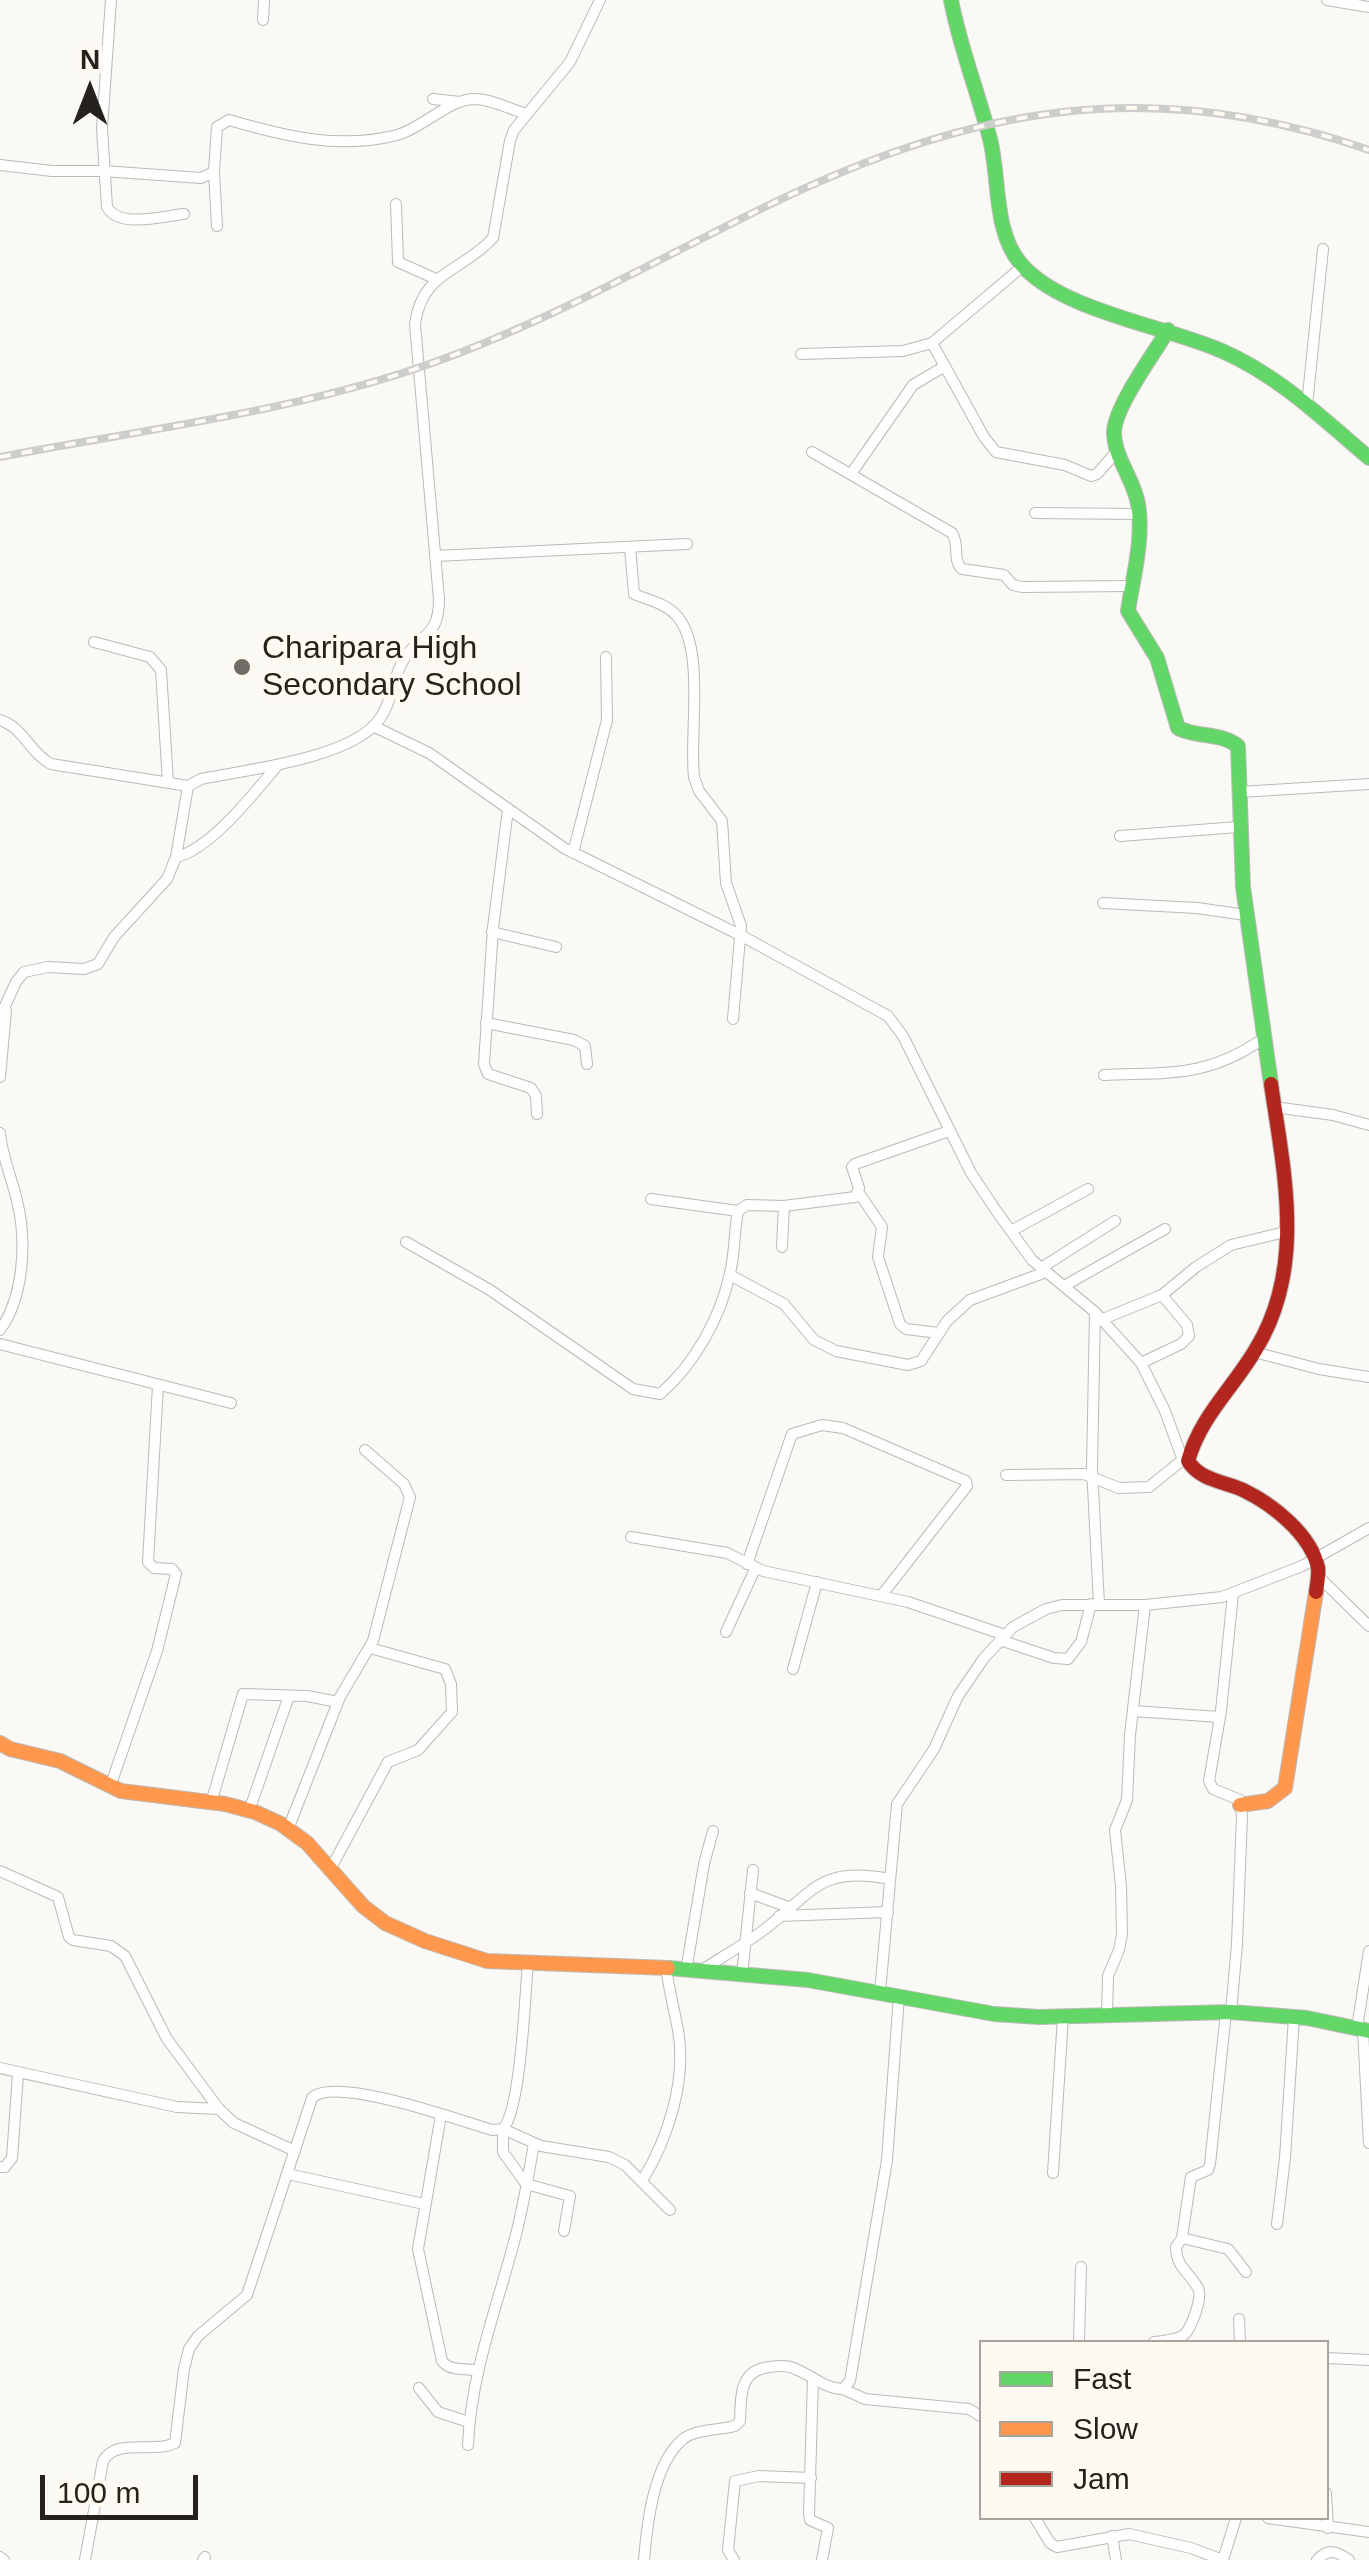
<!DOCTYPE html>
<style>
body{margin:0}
#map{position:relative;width:1369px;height:2560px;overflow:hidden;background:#fbf9f5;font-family:Helvetica,sans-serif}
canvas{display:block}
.legend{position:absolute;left:979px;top:2340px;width:350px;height:180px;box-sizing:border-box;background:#fefaf2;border:2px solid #a7a49d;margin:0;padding:12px 18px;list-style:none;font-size:30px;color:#25221e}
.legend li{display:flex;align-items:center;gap:20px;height:50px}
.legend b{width:50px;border:2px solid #a7a49d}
.north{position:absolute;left:40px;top:40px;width:100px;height:100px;-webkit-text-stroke:8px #fefaf2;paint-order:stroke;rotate:0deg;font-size:28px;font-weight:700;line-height:40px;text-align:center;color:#25221e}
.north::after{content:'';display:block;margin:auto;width:35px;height:45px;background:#25221e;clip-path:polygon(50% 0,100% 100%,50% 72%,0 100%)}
.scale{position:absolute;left:40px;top:2475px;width:158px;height:45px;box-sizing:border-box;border:5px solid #25221e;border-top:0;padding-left:12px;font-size:30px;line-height:35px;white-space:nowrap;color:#25221e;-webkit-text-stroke:8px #fefaf2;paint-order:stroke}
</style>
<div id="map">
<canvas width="1369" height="2560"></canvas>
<ul class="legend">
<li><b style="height:12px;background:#63d668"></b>Fast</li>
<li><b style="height:12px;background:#ff974d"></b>Slow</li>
<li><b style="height:12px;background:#b3261e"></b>Jam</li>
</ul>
<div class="north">N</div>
<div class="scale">100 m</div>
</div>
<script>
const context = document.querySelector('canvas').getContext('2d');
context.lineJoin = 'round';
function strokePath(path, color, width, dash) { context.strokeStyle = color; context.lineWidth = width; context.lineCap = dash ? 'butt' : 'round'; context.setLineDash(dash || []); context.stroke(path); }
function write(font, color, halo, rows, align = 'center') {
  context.font = font + ' Helvetica,sans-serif'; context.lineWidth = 9; context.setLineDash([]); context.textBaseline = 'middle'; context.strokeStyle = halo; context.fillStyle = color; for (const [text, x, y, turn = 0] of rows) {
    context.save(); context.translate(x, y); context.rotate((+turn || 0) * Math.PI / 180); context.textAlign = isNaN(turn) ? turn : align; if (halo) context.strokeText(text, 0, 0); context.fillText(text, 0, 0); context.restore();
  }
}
const street = new Path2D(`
 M111 0 102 128 107 207C119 229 163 216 184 214
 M1327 0 1369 7
 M263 20 264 0
 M433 99 460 102
 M0 165 52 171H103L201 178 214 172 217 127 229 120C284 136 339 150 397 135 423 128 447 100 474 99 491 99 510 109 526 114
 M214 172 217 226
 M396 204 398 262 436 279
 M932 343 984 437 996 452 1065 465 1091 476 1097 474 1117 451
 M801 354 903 351 932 343 1023 266
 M1307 405 1323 249
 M812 452 952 533C960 545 952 560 962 569L1004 575 1013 585 1022 587 1130 586
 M851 474 913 385 945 366
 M1035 513 1140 514
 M630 547 634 594C648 600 665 603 676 615 706 646 689 734 694 777L699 791 722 821 726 883 741 926 733 1019
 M435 556 687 544
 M94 642 150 657 161 670 168 783
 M0 720C24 728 29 752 51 764L188 786
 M373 726 429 753 564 848 742 936 888 1016 903 1036 971 1173 997 1212 1032 1260 1095 1312 1141 1363 1165 1411 1181 1455 1188 1461
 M1240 792 1369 784
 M508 809 493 928 484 1064 488 1074 531 1088 536 1096 537 1114
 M1120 836 1238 827
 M573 853 607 720 606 657
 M176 857C210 850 255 792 277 766
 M1103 903 1197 908 1246 915
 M492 932 556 947
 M0 1017 16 982 24 972 48 967 84 969 98 964 114 937 167 879 176 857 188 786 201 779C246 770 350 758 378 721 393 703 392 675 406 656 424 632 439 635 439 599L415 324C422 271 462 272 493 238L510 141 514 130 570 62 600 0
 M486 1023 574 1040 585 1046 587 1064
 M1104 1075C1170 1072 1206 1078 1263 1039
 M0 1077 6 1011
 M1274 1107 1333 1115 1369 1125
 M0 1133C2 1157 12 1178 17 1201 27 1240 24 1297 0 1330
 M859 1193 882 1227 878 1257 900 1324 906 1329 939 1333
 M651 1199 738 1211
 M1011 1231 1088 1189
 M406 1242 490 1290 633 1389 660 1394C694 1365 721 1317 730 1273 735 1253 734 1232 738 1211L747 1205 784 1206 855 1197 859 1188 852 1167 855 1164 949 1131
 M782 1247 784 1206
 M1041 1268 1115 1221
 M730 1275 784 1304 814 1340 836 1351 908 1365 921 1361 947 1321 970 1300 1046 1272
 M1064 1286 1165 1229
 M1095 1312 1092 1468 1099 1604
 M1103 1319 1162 1295 1196 1267 1231 1245 1289 1231
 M0 1344 231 1403
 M1254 1352 1319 1369 1369 1377
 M1141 1363 1181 1344 1189 1336 1187 1325 1162 1295
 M1006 1475 1084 1474 1119 1488 1149 1487 1185 1458
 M631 1537 727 1553 763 1571 908 1602 1005 1635
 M747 1564 792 1434 822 1425 843 1428 966 1481 967 1486 881 1596
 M1319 1577 1369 1626
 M726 1632 755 1569
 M1000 1640 1054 1658 1068 1659 1081 1642 1091 1604
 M793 1669 817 1582
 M1133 1711 1220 1717
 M110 1787 157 1651 176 1574 172 1569 154 1568 148 1562 158 1385
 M211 1803 243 1694 307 1696 338 1702
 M249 1811 289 1696
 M288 1829 340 1697 373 1641 410 1497 404 1484 365 1450
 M331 1868 388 1762 418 1750 452 1712 451 1684 445 1669 370 1648
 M0 1871 58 1897 69 1937 73 1940 111 1946 125 1956 167 2039 219 2109 234 2123 295 2151
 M750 1893 788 1907
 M779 1916 888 1912
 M702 1970C722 1957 743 1945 761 1932 813 1894 817 1865 890 1879
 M686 1971 704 1864 713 1831
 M742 1975 753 1870
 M880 1992 897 1804 934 1749 958 1696 984 1658 1013 1627 1046 1609 1062 1605H1145L1222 1597 1302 1566 1369 1528
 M1231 2012 1237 1944 1242 1816 1240 1800 1213 1789 1209 1781 1221 1711 1233 1594
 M1107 2016 1108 1976 1119 1950 1122 1934 1121 1886 1115 1830 1127 1800 1130 1735 1145 1605
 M1357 2028 1369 1951
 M1363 2030 1369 2143
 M0 2068 177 2107 219 2109
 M441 2115 418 2249 442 2361C449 2371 466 2369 478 2370
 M0 2167H5L12 2158 18 2074
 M1053 2173 1063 2017
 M288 2174 424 2204
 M642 2181C668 2139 687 2080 678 2030 674 2009 669 1989 666 1968
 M1277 2224 1285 2158 1294 2017
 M564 2231 570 2196 526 2184 503 2152V2129L541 2146 609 2157 625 2165 670 2210
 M1182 2238 1228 2249 1246 2272
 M1239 2319 1240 2342
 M1079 2342 1081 2267
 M1154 2342C1163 2341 1178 2340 1185 2334 1192 2326 1203 2297 1198 2288 1189 2272 1176 2267 1176 2247L1182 2238 1191 2177 1208 2170 1210 2164 1226 2012
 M1326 2358 1369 2360
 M813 2378 809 2514 810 2520 828 2528 822 2560
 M419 2388 438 2412 469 2422
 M843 2389 865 2399 969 2409 982 2417
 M468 2445C471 2374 496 2310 514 2242 523 2210 528 2176 534 2144
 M1326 2493 1328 2528
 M1035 2518 1050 2543 1057 2547 1129 2534 1191 2548 1223 2560
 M1268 2518 1369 2532
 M1112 2536 1116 2560
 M0 2557 4 2560
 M85 2560 103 2461C117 2437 153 2454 175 2443L184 2369 189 2349 198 2336 247 2295 312 2098C334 2075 461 2121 492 2130L503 2129C521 2109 525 1995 528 1962
 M203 2560 205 2557
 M644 2560C647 2525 653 2465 682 2440 694 2429 720 2430 735 2426L740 2421C741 2396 739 2370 770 2367 777 2366 786 2365 793 2368 811 2374 824 2389 843 2389L850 2381 887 2160 899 1996
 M734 2560 728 2550 735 2481 759 2476 811 2478
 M1223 2560 1236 2518
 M1317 2560C1328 2548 1337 2551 1349 2560`);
const fast = new Path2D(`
 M951 0C960 48 978 92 990 139 1000 178 993 232 1021 264 1061 311 1166 326 1222 351 1278 375 1323 419 1369 458
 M1168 330C1154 354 1115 406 1114 432 1114 458 1134 479 1138 504 1144 538 1133 577 1128 611L1157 658 1178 728C1198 738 1220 732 1238 746L1243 887 1271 1084
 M668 1968 808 1980 994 2014 1039 2017 1231 2012 1307 2018 1369 2031`);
const slow = new Path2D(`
 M0 1743 10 1749 60 1761 121 1791 225 1804 255 1812 281 1824 307 1843 363 1906 385 1923 425 1941 487 1961 668 1968
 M1240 1805 1268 1801 1285 1788 1316 1592`);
const jam = new Path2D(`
 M1271 1084C1284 1173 1306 1267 1256 1349 1233 1388 1200 1417 1188 1461 1201 1481 1223 1481 1243 1490 1272 1504 1311 1534 1318 1568 1319 1575 1317 1584 1316 1592`);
const rail = new Path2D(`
 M0 457C145 429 296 412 435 362 552 320 660 258 771 204 974 106 1152 74 1369 150`);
const markers = [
 [242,667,10,"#706d69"]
];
const poiNames = [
 ["Charipara High",262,649],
 ["Secondary School",262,686]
];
strokePath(street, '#bcbab6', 12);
strokePath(fast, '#bcbab6', 16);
strokePath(slow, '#bcbab6', 16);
strokePath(jam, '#bcbab6', 16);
strokePath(street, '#fefefe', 10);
strokePath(fast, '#63d668', 14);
strokePath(slow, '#ff974d', 14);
strokePath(jam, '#b3261e', 14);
strokePath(rail, '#cdcdcb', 8);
strokePath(rail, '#fefaf2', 4, [11]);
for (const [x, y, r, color] of markers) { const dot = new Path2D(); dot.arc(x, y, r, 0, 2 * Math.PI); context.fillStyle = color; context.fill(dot); strokePath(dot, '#fefaf2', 4); }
write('32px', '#25221e', '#fefaf2', poiNames, 'left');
</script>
